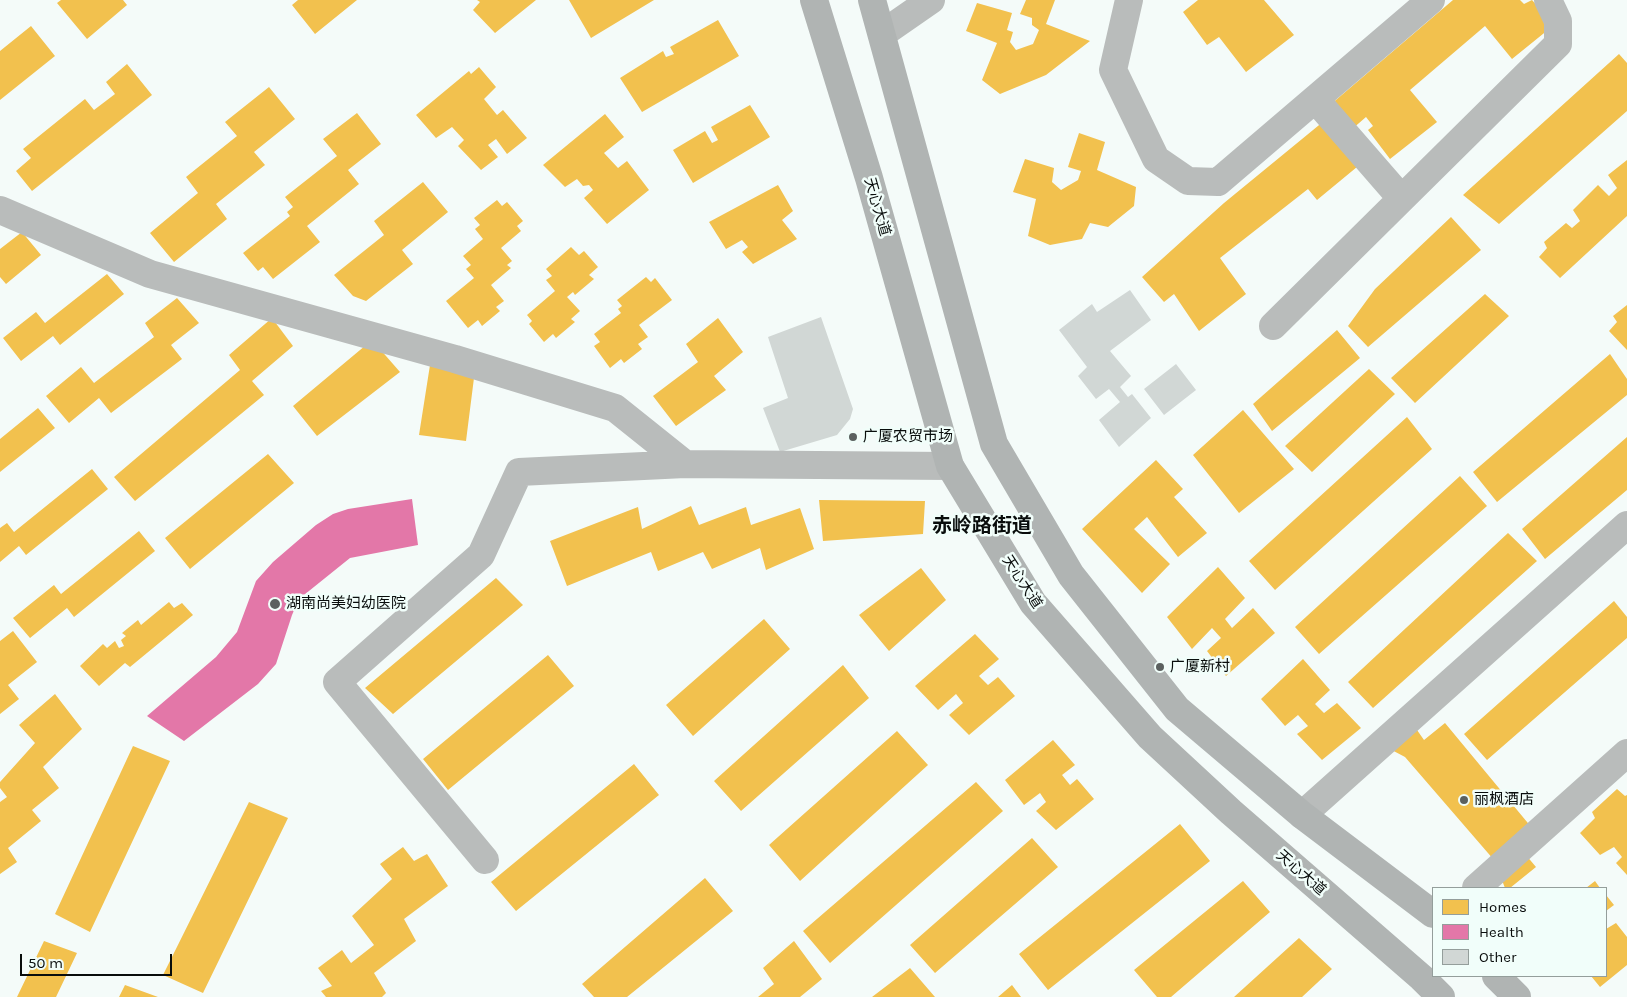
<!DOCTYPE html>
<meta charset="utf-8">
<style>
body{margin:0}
#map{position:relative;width:1627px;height:997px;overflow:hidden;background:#f4fbf9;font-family:Karla,sans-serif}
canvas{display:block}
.legend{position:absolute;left:1432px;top:887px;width:175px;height:90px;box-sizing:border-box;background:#f1fefa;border:1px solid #949e9b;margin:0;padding:6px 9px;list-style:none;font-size:15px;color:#090d0c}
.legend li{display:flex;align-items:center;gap:10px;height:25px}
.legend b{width:25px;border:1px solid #949e9b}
.scale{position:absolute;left:20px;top:954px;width:152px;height:22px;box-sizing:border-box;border:2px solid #090d0c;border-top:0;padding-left:6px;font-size:15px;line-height:18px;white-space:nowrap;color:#090d0c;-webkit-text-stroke:4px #f1fefa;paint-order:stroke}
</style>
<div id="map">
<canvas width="1627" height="997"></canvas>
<ul class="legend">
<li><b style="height:14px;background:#f2c14e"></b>Homes</li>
<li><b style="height:14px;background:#e377a8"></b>Health</li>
<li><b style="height:14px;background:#d1d7d5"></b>Other</li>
</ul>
<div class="scale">50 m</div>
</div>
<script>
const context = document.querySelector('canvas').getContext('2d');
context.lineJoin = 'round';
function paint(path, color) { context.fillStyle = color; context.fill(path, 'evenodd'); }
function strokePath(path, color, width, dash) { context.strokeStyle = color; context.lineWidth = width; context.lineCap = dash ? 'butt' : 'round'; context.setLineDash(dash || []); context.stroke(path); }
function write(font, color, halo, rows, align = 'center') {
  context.font = font + ' Karla,"Noto Sans SC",sans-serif'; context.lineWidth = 5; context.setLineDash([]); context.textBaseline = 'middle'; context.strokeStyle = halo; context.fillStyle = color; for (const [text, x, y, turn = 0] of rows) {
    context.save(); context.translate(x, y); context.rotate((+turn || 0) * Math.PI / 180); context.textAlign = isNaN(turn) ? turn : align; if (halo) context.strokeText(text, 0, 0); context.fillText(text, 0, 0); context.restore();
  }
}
const homes = new Path2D(`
 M61 0H123L127 5 87 39 57 3Z
 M298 0H357L315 34 292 5Z
 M477 0H536L495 33 473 10 480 2Z
 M569 0H654L591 38Z
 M1026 0H1055L1046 24 1090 41 1046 75 1000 94 982 80 997 43 966 31 977 3 1012 13 1007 30 1013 32 1010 42 1016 50 1033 44 1039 30 1032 25V18L1020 14Z
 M1198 0H1264L1294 35 1246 72 1219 37 1207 45 1183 12Z
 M1453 0H1520L1524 4 1532 0 1554 25 1512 59 1485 26 1410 90 1437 122 1390 159 1368 130 1373 126 1366 117 1351 130 1330 105Z
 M718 20 739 56 642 112 620 78 663 51 666 57 674 54 670 47Z
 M31 26 55 56 0 100V51Z
 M1619 54 1627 63V111L1499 224 1463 195Z
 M127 64 152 95 32 191 16 171 31 158 23 149 85 99 94 110 115 94 106 82Z
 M479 67 496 87 484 99 497 115 503 110 527 138 507 154 496 139 488 145 498 157 481 170 458 146 464 140 452 127 436 138 416 115 469 71 471 74Z
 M269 87 295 119 254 152 265 165 216 204 227 219 174 262 150 233 198 193 186 177 237 136 225 122Z
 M750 105 770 137 693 183 673 150 705 131 712 143 718 140 711 127Z
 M357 113 381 144 348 170 359 184 307 226 320 242 273 279 263 267 258 271 243 253 290 216 287 212 293 207 285 197 337 156 323 139Z
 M605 114 624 137 604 153 618 168 627 161 649 190 607 224 584 198 593 190 589 185 583 186 577 179 565 187 543 165Z
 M1324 121 1363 162 1317 200 1308 189 1220 258 1246 294 1199 331 1174 294 1164 302 1142 277 1224 203Z
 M1079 133 1105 142 1097 170 1136 187 1134 206 1108 227 1090 223 1082 239 1050 245 1028 236 1036 199 1013 192 1025 159 1054 168 1052 182 1061 190 1078 180 1081 171 1068 167Z
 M1627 160V216L1560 278 1539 257 1547 248 1544 242 1566 223 1572 228 1580 221 1573 210 1598 185 1609 196 1617 188 1608 175Z
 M423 182 448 212 402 250 413 264 366 301 353 296 334 275 384 235 374 221Z
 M778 185 793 211 782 220 797 239 753 264 742 252 748 247 742 240 726 249 709 222Z
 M497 200 502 206 507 202 523 221 517 226 521 231 501 248 512 261 507 265 511 268 491 285 504 301 496 307 500 311 482 326 478 320 468 328 446 301 474 278 466 269 471 265 463 256 483 239 475 229 480 225 474 218Z
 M1451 217 1481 250 1368 347 1348 326 1375 289Z
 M22 232 41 255 6 284 0 277V249Z
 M571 247 579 255 584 251 598 267 589 275 594 279 575 295 573 292 567 297 580 311 571 319 575 322 556 338 553 334 544 342 529 324 532 321 527 315 555 291 546 280 552 276 546 269Z
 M107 274 124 294 60 345 53 336 21 361 3 338 36 312 45 323Z
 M646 277 651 282 655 278 672 300 639 325 648 337 638 344 642 349 624 363 621 359 610 368 594 346 600 342 594 334 621 313 618 309 622 306 617 300Z
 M1485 294 1509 316 1415 403 1391 378Z
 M177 298 199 323 171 345 182 359 111 413 99 398 69 423 46 396 81 367 94 383 154 337 145 323Z
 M1627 305V350L1609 331 1617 322 1613 316Z
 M272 318 293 346 252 381 264 395 135 501 114 477 240 370 229 355Z
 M718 318 743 352 714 376 726 390 676 426 653 396 698 362 686 344Z
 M1337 330 1360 358 1272 431 1253 404Z
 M372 340 400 372 317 436 293 406Z
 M1610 354 1627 379V395L1497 502 1473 472Z
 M430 365 475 370 466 441 419 435Z
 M1369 369 1395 394 1312 472 1285 446Z
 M38 408 55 428 0 472V439Z
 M1243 410 1294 469 1239 513 1193 455Z
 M1407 417 1432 449 1275 590 1249 561Z
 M1627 437V490L1545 559 1522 529Z
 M268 454 294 483 190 569 165 538Z
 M1156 460 1183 489 1174 497 1207 533 1178 557 1147 517 1134 529 1170 564 1142 593 1082 529Z
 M92 469 108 489 26 555 19 546 0 562V528L7 523 14 532Z
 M1460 476 1487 506 1319 654 1295 627Z
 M819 500 925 501 923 534 823 541Z
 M691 506 699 525 746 507 751 525 800 508 814 549 766 570 760 548 712 569 703 552 658 571 651 552 567 586 550 541 638 507 642 529Z
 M139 531 155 551 74 617 67 608 30 638 13 618 54 585 61 594Z
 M1508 533 1537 561 1373 708 1348 682Z
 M1218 567 1245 598 1225 619 1232 628 1253 608 1275 633 1226 676 1207 651 1221 638 1212 628 1192 649 1167 617Z
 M921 568 946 600 889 651 859 615Z
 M496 578 523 605 393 714 365 688Z
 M1614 601 1627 617V638L1487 760 1464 734Z
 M169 602 174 608 182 603 193 615 130 667 125 663 99 686 80 666 103 644 107 648 115 641 119 648 124 646 121 640 126 636 122 633 138 620 141 625Z
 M764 619 790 649 693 736 666 705Z
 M13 631 37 662 8 685 19 699 0 714V641Z
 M975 634 999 659 979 676 988 685 998 677 1015 696 969 735 949 715 963 703 956 694 938 710 915 686Z
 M548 655 574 686 448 790 423 759Z
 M1303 659 1330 690 1315 704 1324 713 1337 703 1361 728 1322 760 1297 734 1308 726 1298 715 1285 726 1261 699Z
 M843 665 869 698 741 811 714 781Z
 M55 694 82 729 43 767 59 788 32 810 41 821 8 848 17 862 0 874V802L7 797 0 788V782L35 743 19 725Z
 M1445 723 1532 828 1515 842 1536 867 1510 888H1505L1494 860 1405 757 1369 738 1417 730 1424 740Z
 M897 731 928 765 800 881 769 845Z
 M1053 740 1075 765 1062 775 1070 785 1077 779 1094 799 1056 830 1036 811 1046 802 1040 793 1024 805 1005 780Z
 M133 746 170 761 90 932 55 914Z
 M634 764 659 795 516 911 491 882Z
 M976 782 1003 811 830 963 803 931Z
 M1617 789 1625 796 1627 795V875L1616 863 1622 857 1614 847 1600 855 1580 833 1595 818 1592 812Z
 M249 802 288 818 203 993 163 975Z
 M1180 824 1210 861 1048 990 1019 954Z
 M1032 838 1058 867 935 973 910 945Z
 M403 847 414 861 427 854 448 886 404 919 416 941 374 973 386 993 382 997H326L321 991 332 986 318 968 342 950 351 963 374 945 352 916 392 879 380 864Z
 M705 878 733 911 627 997H594L582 984Z
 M1243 881 1270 912 1171 997H1157L1134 970Z
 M1595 881 1600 888H1586Z
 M1606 895 1614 905 1606 911Z
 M1616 923 1627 937V965L1600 987 1591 976H1606V929Z
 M1299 938 1332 969 1302 997H1234Z
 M44 941 77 953 56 997H17Z
 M794 941 822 979 800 997H758L774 984 763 968Z
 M910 968 935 997H872Z
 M125 985 158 997H119Z
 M1012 985 1021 997H998Z`);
const health = new Path2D(`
 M412 499 418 545 350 558 299 599 292 615 276 664 258 684 184 741 147 716 216 657 237 632 256 581 273 562 316 525 333 514 348 509Z`);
const building = new Path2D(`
 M1130 290 1151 320 1110 351 1131 376 1120 387 1128 397 1132 394 1151 418 1119 447 1099 420 1120 402 1109 389 1096 399 1078 376 1087 367 1059 330 1092 304 1097 312Z
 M821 317 853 409 850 419 837 435 780 452 763 408 788 398 768 337Z
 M1176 364 1196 390 1164 415 1144 389Z`);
const minor = new Path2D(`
 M1129 0 1113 70 1156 159 1188 181 1218 182 1431 0
 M882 34 931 0
 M1315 99 1401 198
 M0 210 150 274 455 359 615 408 685 464
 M1273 326 1558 44V21L1548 0
 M1302 815 1627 525
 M485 860 337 682 481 555 519 472 685 464 950 466
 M1476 888 1627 753`);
const major = new Path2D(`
 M814 0 869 178 950 466 1033 603 1150 737 1231 812 1422 978 1441 997
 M872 0 994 444 1071 575 1177 709 1302 815 1433 914
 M1496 976 1517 997`);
const markers = [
 [853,437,5,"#5b605f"],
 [275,604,6,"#5b605f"],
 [1160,667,5,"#5b605f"],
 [1464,800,5,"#5b605f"]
];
const streetNames = [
 ["天心大道",877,207,74],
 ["天心大道",1022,582,57],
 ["天心大道",1301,873,41]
];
const poiNames = [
 ["广厦农贸市场",863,437],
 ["湖南尚美妇幼医院",286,604],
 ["广厦新村",1170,667],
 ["丽枫酒店",1474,800]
];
const districtNames = [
 ["赤岭路街道",982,526]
];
paint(homes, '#f2c14e');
paint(health, '#e377a8');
paint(building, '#d1d7d5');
strokePath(minor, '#b9bcbb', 28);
strokePath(major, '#b0b4b3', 28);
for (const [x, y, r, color] of markers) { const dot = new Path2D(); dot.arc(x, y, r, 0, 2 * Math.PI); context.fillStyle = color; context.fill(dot); strokePath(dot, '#f1fefa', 2); }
write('15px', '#090d0c', '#f1fefa', streetNames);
write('15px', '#090d0c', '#f1fefa', poiNames, 'left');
write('bold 20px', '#090d0c', '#f1fefa', districtNames);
</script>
